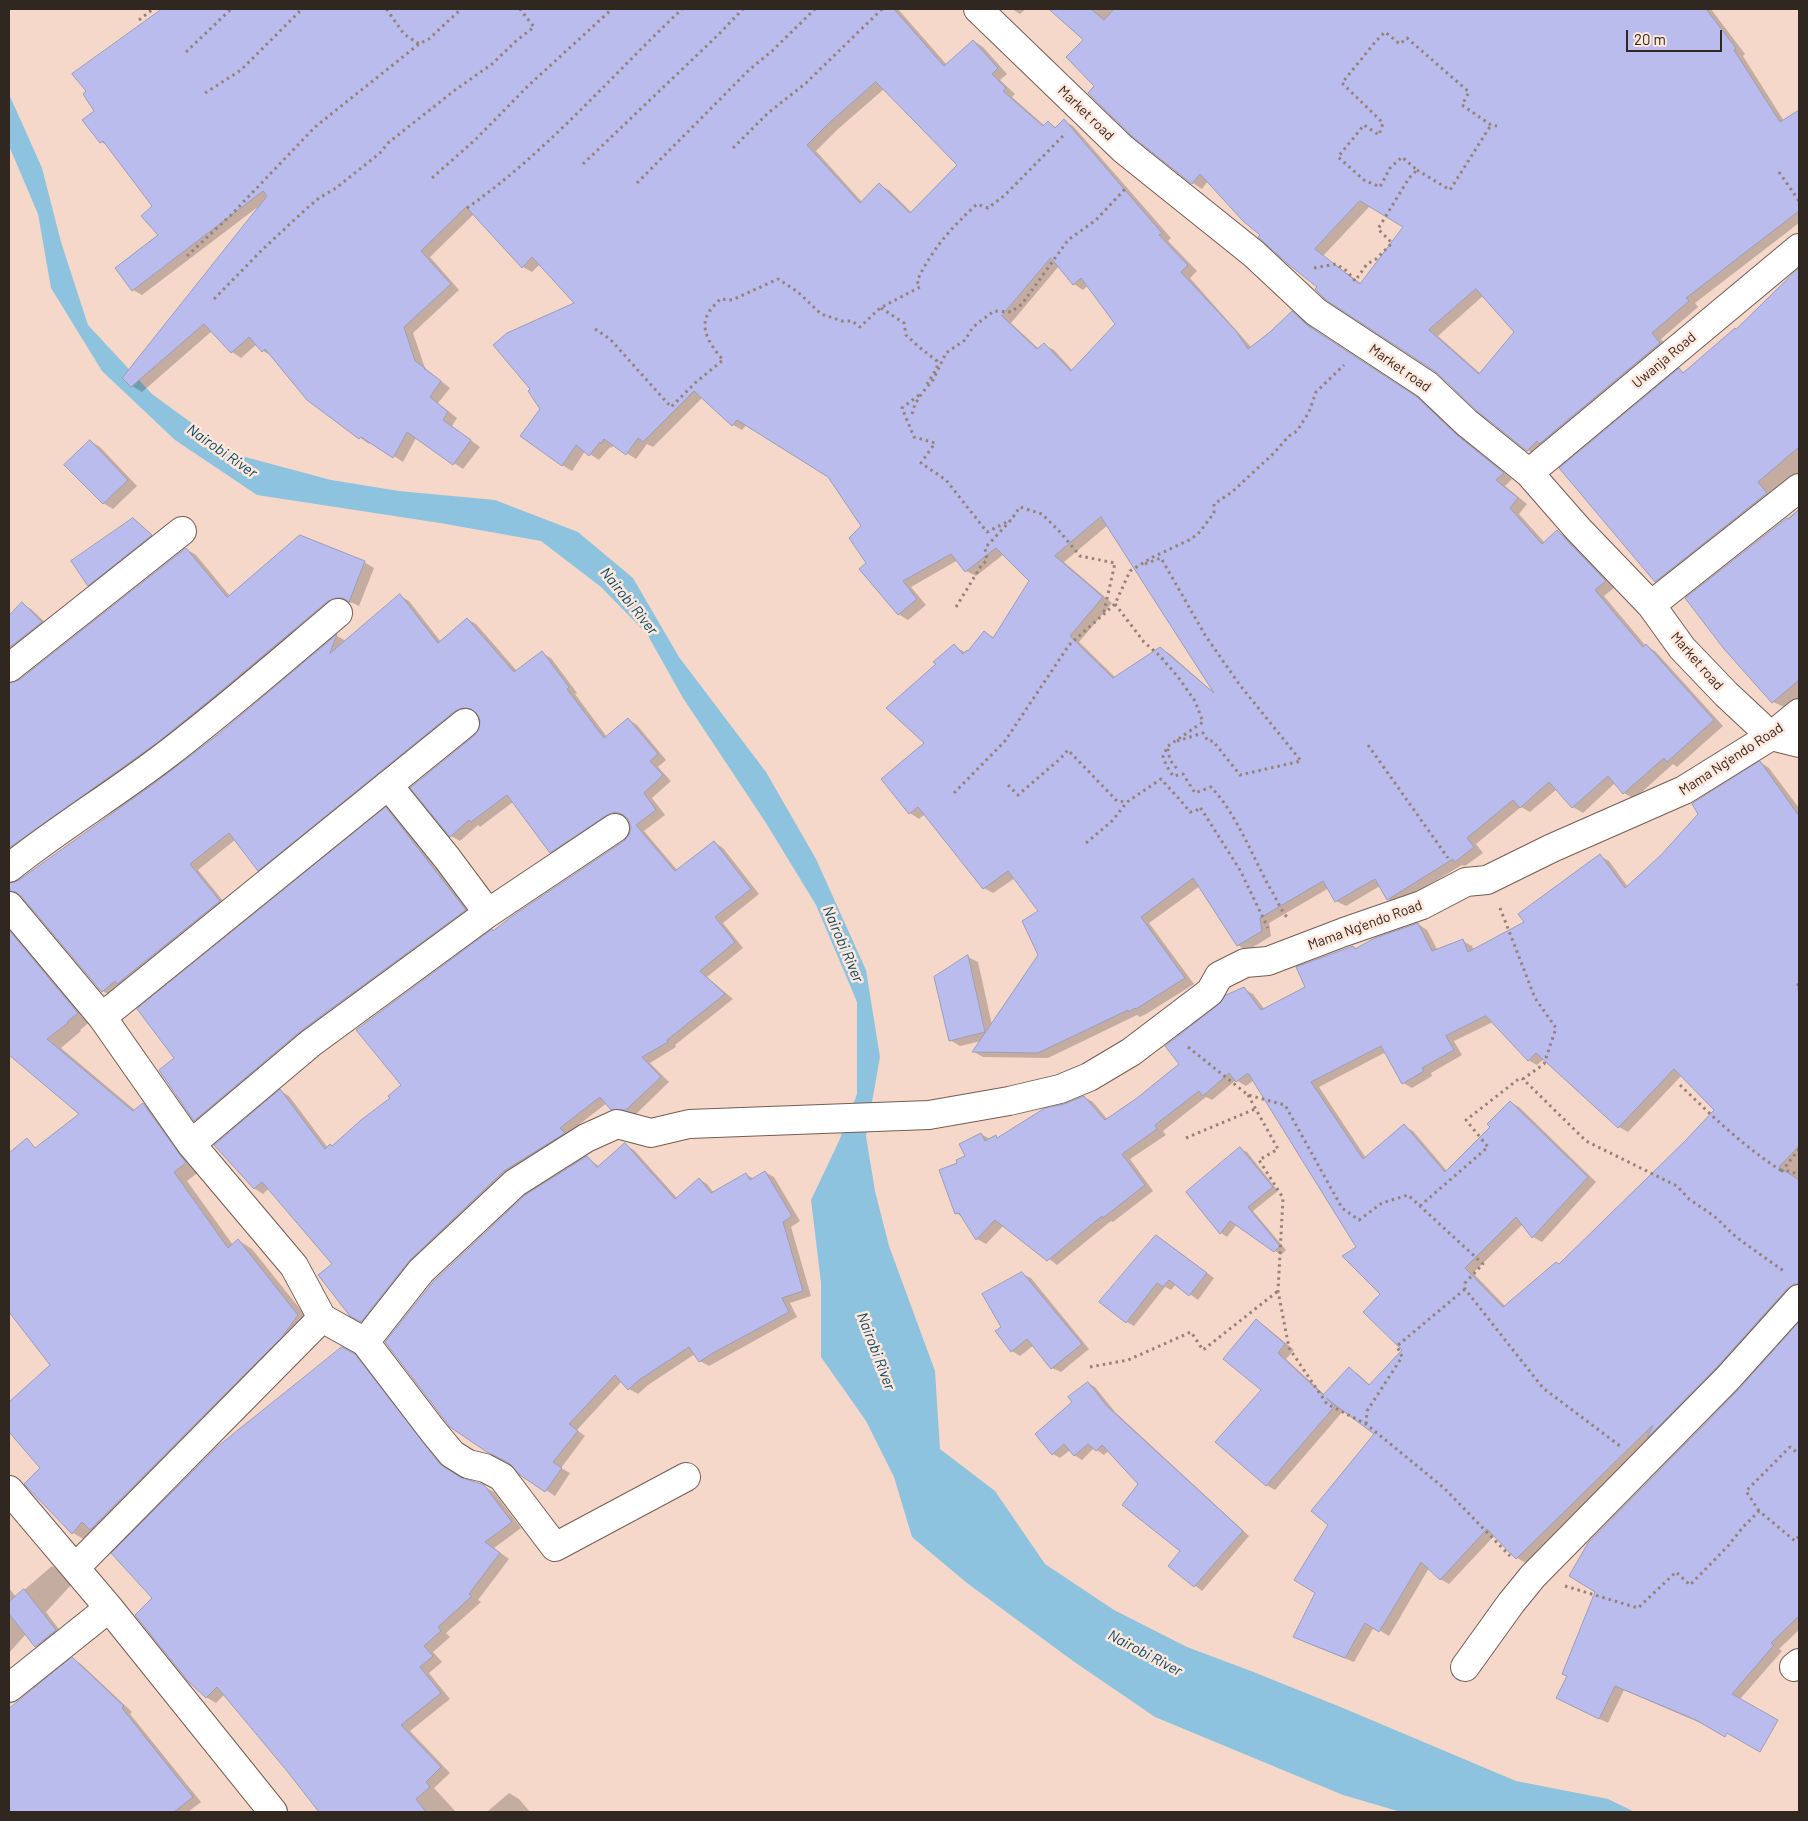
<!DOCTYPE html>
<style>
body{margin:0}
#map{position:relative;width:1808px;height:1821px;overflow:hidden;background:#f6d8ca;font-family:Barlow,sans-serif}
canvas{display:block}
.frame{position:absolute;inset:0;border:10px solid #312721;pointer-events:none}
.scale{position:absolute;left:1626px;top:30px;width:96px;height:22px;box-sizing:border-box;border:2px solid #312721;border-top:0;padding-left:6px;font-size:15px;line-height:18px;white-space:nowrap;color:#312721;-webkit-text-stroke:4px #ffe7db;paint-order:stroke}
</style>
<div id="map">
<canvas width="1808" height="1821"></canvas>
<div class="frame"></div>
<div class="scale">20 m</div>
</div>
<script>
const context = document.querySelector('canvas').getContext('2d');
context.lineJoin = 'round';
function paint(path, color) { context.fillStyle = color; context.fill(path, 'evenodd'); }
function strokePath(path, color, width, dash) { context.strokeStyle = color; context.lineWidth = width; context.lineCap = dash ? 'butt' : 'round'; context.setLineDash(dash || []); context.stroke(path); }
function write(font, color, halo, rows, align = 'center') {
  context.font = font + ' Barlow,sans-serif'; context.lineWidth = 5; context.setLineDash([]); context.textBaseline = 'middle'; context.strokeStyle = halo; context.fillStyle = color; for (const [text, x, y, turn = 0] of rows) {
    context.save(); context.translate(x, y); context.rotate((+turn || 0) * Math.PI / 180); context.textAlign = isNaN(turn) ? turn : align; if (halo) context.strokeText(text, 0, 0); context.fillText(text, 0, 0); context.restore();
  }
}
const water = new Path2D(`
 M9 94 42 168 61 242 88 325 152 394 234 454 331 480 399 491 495 500 578 532 633 578 679 657 766 772 816 859 866 970 880 1057 866 1136 875 1191 889 1246 935 1371 940 1449 995 1491 1045 1564 1114 1610 1187 1647 1251 1671 1343 1708 1516 1781 1608 1799 1635 1812H1401L1343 1795 1155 1717 1073 1661 967 1583 912 1537 894 1477 866 1421 821 1357V1283L811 1200 839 1141 857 1094V1002L816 905 766 823 683 698 647 634 601 587 541 541 440 523 257 495 175 440 102 371 51 288 38 214 9 146Z`);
const shadow = new Path2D(`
 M161 9H898L947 65 974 41 983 47 1007 74 1000 80 1015 94 1012 97 1045 126 1048 123 1057 128 1064 121 1073 126 1171 238 1168 241 1197 271 1190 278 1251 347 1271 333 1292 313 1302 318 1317 332 1427 404 1467 442 1512 479 1505 486 1527 504 1519 514 1545 543 1558 532 1567 537 1615 587 1604 596 1645 645 1655 651 1723 726 1677 767 1673 764 1634 799 1624 793 1615 783 1583 813 1573 807 1557 789 1530 812 1521 807 1476 844 1483 853 1465 866 1462 865 1397 904 1388 899 1380 886 1346 906 1336 901 1329 888 1269 923 1271 936 1247 951 1238 945 1200 886 1149 923 1194 984 1146 1014 1140 1017 1137 1015 1048 1058 983 1057 974 1052 981 1041 960 1046 950 1040 968 957 978 962 992 1025 1039 955 1040 911 1015 878 993 893 984 888 925 814 919 819 910 813 926 743 937 664 954 646 966 653 969 652 984 633 995 638 1030 581 1004 554 976 576 966 571 958 560 911 587 926 605 908 620 898 614 868 563 863 526 829 476 747 424 742 430 733 425 703 397 653 447 647 444 636 459 614 445 611 448 610 447 599 460 585 451 572 471 562 465 542 409 576 304 540 264 532 272 523 267 474 214 430 257 459 290 413 333 425 368 450 388 438 403 457 418 452 426 480 447 463 469 416 438 403 462 371 441 369 444 308 400 272 356 263 351 257 344 241 358 232 352 212 331 142 392 132 386 124 378 259 206 142 295 133 290 160 236 153 207 109 146 101 142 96 111 88 91 162 10ZM884 89 958 165 912 213 889 190 879 185 862 202 816 151 838 129ZM1059 266 1074 284 1083 290 1088 285 1116 324 1073 371 1054 350 1044 345 1039 349 1011 323ZM1108 525 1213 692 1170 654 1160 648 1116 678 1079 642 1112 603 1064 562Z
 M1012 9H1026L1020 14Z
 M1051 9H1711L1745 54 1743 56 1784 121 1798 113 1799 114V223L1695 303 1698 307 1661 339 1669 349 1537 456 1527 450 1436 371 1319 287 1262 235 1208 181 1202 189 1193 183 1134 136 1096 86 1085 40ZM1370 206 1405 227 1362 284 1323 256ZM1484 295 1516 332 1481 374 1438 336Z
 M1799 271V481L1665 587 1656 581 1679 370 1685 373 1736 330Z
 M90 441 100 447 137 486 113 509 103 503Z
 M1799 509V707L1793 711 1773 702 1725 648 1687 598Z
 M133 519 155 538 93 587 89 585Z
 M186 549 196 555 230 596 364 562 374 568 359 606 353 603 346 602 338 606 9 861V684L19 681Z
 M400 596 409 601 441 642 467 619 476 624 517 671 542 653 551 658 577 693 575 694 607 737 628 719 637 725 666 760 658 767 671 781 652 798 665 815 644 831 678 871 714 842 723 848 759 894 723 923 743 948 707 977 733 999 675 1045 676 1047 650 1063 669 1082 635 1115 622 1114 612 1109 607 1103 568 1133 370 1326 351 1315 334 1264 269 1188 263 1194 254 1188 280 1091 289 1096 328 1148 333 1147 391 1099 402 1085 494 932 625 842 630 836 632 827 628 818 624 817 616 819 560 857 551 852 513 802 480 827 478 825 460 841 451 836 476 736 481 730 482 721 478 713 473 712 464 715 267 875 259 870 236 839 198 870 228 907 112 997 103 991 22 896 11 891 19 881 156 783 220 734 337 636 346 641Z
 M22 604 31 609 51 628 9 661V618Z
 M1760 762 1769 768 1799 808V1291L1653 1439 1526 1563 1517 1558 1495 1535 1449 1584 1440 1579 1429 1568 1389 1636 1374 1627 1354 1662 1304 1642 1295 1637 1317 1593 1329 1525 1376 1434 1344 1410 1275 1490 1266 1485 1262 1390 1256 1321 1265 1326 1294 1350 1286 1359 1325 1395 1349 1369 1358 1374 1370 1385 1404 1350 1382 1294 1358 1247 1254 1080 1246 1086 1236 1080 1212 1100 1206 1097 1163 1131 1166 1135 1130 1159 1153 1191 1113 1222 1111 1221 1057 1265 1004 1225 986 1244 977 1239 963 1217 956 1213 959 1164 967 1157 981 1134 990 1139 996 1137 999 1139 1064 1105 1084 1097 1093 1102 1108 1120 1138 1099 1181 1064 1244 989 1253 994 1265 1010 1306 988 1353 947 1357 949 1418 924 1427 930 1438 951 1463 941 1472 946 1474 950 1525 923 1600 856 1609 861 1628 887ZM1493 1022 1528 1060 1537 1065 1544 1059 1619 1127 1628 1132 1682 1075 1716 1110 1687 1141 1560 1265 1506 1307 1473 1273 1523 1224 1533 1237 1542 1242 1596 1182 1519 1107 1510 1102 1491 1127 1447 1171 1413 1131 1404 1126 1366 1158 1319 1087 1386 1052 1403 1083 1412 1088 1432 1076 1431 1073 1462 1055 1454 1041Z
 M386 809 396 815 476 916 205 1126 195 1120 176 1058Z
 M9 921 91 1021 80 1030 81 1031 61 1048 136 1111 144 1105 158 1113 200 1171 187 1181 233 1245 238 1240 252 1249 312 1324 87 1541 73 1533 42 1468 9 1430V1404L51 1365 9 1310V1154L18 1147 33 1155 81 1114 9 1054Z
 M625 1145 634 1150 678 1199 699 1179 707 1184 714 1193 746 1174 754 1179 765 1172 774 1177 800 1221 791 1227 811 1296 790 1303 797 1317 709 1366 700 1361 695 1354 648 1385 638 1394 629 1389 622 1381 577 1430 585 1436 561 1468 570 1473 555 1496 521 1474 587 1158 600 1167Z
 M1240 1149 1247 1152 1278 1191 1253 1211 1286 1250 1281 1255 1237 1224 1227 1237 1221 1233Z
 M1157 1236 1214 1278 1198 1300 1176 1284 1171 1290 1165 1287 1134 1326 1127 1322Z
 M1022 1274 1031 1278 1089 1349 1061 1372 1052 1368 1034 1345 1020 1356 1012 1351 997 1331 1002 1327Z
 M1799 1324V1630L1779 1649 1782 1651 1714 1729 1624 1690 1608 1723 1566 1703 1740 1390Z
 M342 1348 364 1361 450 1471 462 1479 483 1486 494 1492 521 1528 494 1548 509 1559 478 1600 481 1602 446 1633 450 1637 433 1652 442 1662 429 1673 450 1699 410 1731 450 1773 434 1788 456 1812H421L396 1783 362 1812H320L288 1770 225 1694 216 1703 206 1697 154 1598Z
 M1088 1383 1095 1387 1115 1412 1249 1536 1202 1591 1170 1566 1182 1551 1139 1484 1109 1450 1104 1455 1094 1448 1082 1460 1074 1455 1070 1450 1060 1458 1053 1454 1074 1402Z
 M52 1566 61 1571 72 1584 46 1612 64 1636 44 1652 36 1646 26 1634 9 1653V1588L16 1597Z
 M72 1659 81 1664 132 1712 130 1714 201 1802 188 1812H9V1711Z
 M509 1793 519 1799 530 1812H487Z`);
const building = new Path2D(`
 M162 9H894L944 66 973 40 998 68 992 74 1006 88 1003 91 1043 126 1048 121 1055 128 1064 119 1162 233 1159 235 1188 265 1181 272 1236 331 1248 349 1270 332 1292 311 1307 325 1417 397 1457 435 1504 473 1496 480 1518 498 1510 508 1542 544 1557 530 1606 581 1595 590 1643 647 1646 644 1714 720 1667 762 1664 758 1623 794 1608 776 1572 808 1549 782 1520 808 1513 800 1467 838 1474 847 1455 862 1453 859 1387 900 1375 879 1335 902 1323 881 1260 918 1262 931 1237 946 1193 878 1141 917 1185 978 1136 1009 1135 1008 1129 1012 1128 1010 1038 1053 972 1052 1038 955 1022 921 1038 911 1008 871 983 889 918 807 909 814 881 779 924 743 886 708 936 664 933 662 954 644 963 654 967 650 968 651 984 631 993 638 1029 581 996 548 965 572 951 554 903 581 917 599 898 615 859 569 866 563 849 538 861 526 828 477 737 420 732 426 694 391 643 442 638 438 626 455 604 439 601 444 600 442 589 456 576 445 562 466 520 436 540 409 528 391 530 389 493 345 507 333 574 303 532 257 522 268 466 207 421 251 451 284 404 327 415 361 425 368 424 369H425L441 381 430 397 448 412 443 420 471 440 453 465 407 432 393 458 361 437 359 439 307 400 265 349 262 352 249 337 231 353 204 324 131 387 122 378 267 196 263 191 132 291 115 268 158 235 141 216 152 206 103 141 100 143 82 120 94 111 83 94 86 91 72 74ZM876 82 957 165 910 213 879 183 860 203 807 145 828 124ZM1051 258 1073 285 1081 278 1115 324 1071 371 1044 343 1037 349 1002 316ZM1101 517 1214 693 1160 647 1113 678 1070 636 1103 597 1055 556Z
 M1049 9H1091L1104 20 1114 9H1706L1736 48 1734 50 1780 122 1799 110V211L1686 298 1689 301 1652 333 1660 343 1539 444 1537 441 1527 451 1477 411 1436 372 1326 300 1315 289 1317 287 1288 264 1258 237 1260 235 1243 221 1200 174 1192 184 1133 137 1088 93 1094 86 1066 57 1083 40ZM1360 201 1403 227 1360 284 1315 249ZM1476 289 1514 332 1479 374 1429 330Z
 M1799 268V447L1758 482 1767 493 1655 582 1559 468 1679 368 1683 373 1735 328 1736 329Z
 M90 440 128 480 103 504 64 465Z
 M1799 510V680L1772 703 1724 649 1685 598 1787 518 1788 519Z
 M133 518 152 535 88 586 71 561Z
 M300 535 365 561 349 602 343 598H336L328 601 221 691 157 743 9 848V683L19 680 186 548 227 597Z
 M400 594 438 643 467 618 514 672 542 651 569 687 567 689 604 738 628 718 658 754 650 761 663 775 644 793 656 810 636 825 675 871 714 841 751 889 715 917 735 942 700 971 725 994 667 1040 668 1042 642 1057 661 1077 626 1110H611L600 1097 560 1128 565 1133 504 1171 410 1260 361 1322 350 1316 318 1275 332 1264 262 1182 254 1189 214 1145 280 1089 325 1149 330 1144 332 1146 361 1120 390 1098 388 1096 401 1085 356 1030 492 929 493 931 511 917 624 841 629 835 631 827 628 819 622 814 614 812 607 815 550 853 507 795 471 822 469 820 450 837 410 788 475 735 479 729 480 721 477 714 471 709 463 708 455 711 258 871 229 833 190 864 220 901 117 984 115 981 102 992 21 896 15 892 9 891V883L19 880 156 782 220 733 337 634 330 653Z
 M22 602 42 622 9 648V616Z
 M1760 761 1799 816V1146L1779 1167 1799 1180V1284H1794L1787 1289 1717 1367 1647 1438 1653 1425 1516 1559 1487 1529 1440 1580 1421 1562 1379 1632 1365 1623 1345 1658 1293 1637 1315 1593 1294 1580 1328 1525 1311 1511 1374 1434 1326 1398 1335 1406 1266 1486 1215 1442 1261 1390 1223 1359 1256 1319 1285 1344 1278 1353 1323 1395 1349 1367 1369 1385 1402 1350 1363 1312 1380 1294 1342 1256 1356 1247 1248 1073 1236 1082 1229 1073 1203 1096 1199 1091 1155 1125 1157 1129 1122 1154 1145 1185 1103 1218 1102 1216 1047 1261 995 1220 976 1240 959 1213 955 1214 939 1170 957 1163 956 1160 965 1156 959 1144 981 1133 985 1141 996 1135 997 1138 1045 1108 1064 1104 1084 1096 1105 1120 1137 1098 1179 1064 1165 1046 1219 1004 1226 995 1244 987 1261 1010 1305 987 1296 967 1353 946 1355 949 1375 938 1418 923 1432 951 1463 939 1468 952 1524 922 1518 914 1600 854 1625 888 1661 855 1698 814 1692 804ZM1486 1016 1528 1061 1536 1053 1618 1128 1674 1069 1714 1110 1686 1140 1559 1264 1556 1262 1503 1307 1465 1268 1516 1217 1532 1238 1588 1177 1510 1101 1487 1124 1490 1127 1445 1172 1404 1124 1363 1159 1311 1082 1381 1046 1402 1084 1424 1071 1422 1068 1454 1050 1446 1036Z
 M386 807 466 910 302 1030 194 1121 159 1070 174 1058 137 1009Z
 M9 930 78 1013 67 1022 68 1023 47 1039 133 1111 143 1103 186 1163 174 1172 228 1248 238 1239 298 1315 282 1337 90 1530 82 1522 72 1534 24 1484 40 1468 9 1432V1402L50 1365 9 1312V1153L27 1138 35 1148 79 1114 9 1055Z
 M968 955 985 1032 949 1041 934 977Z
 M625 1143 675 1199 699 1178 711 1193 746 1173 750 1180 765 1171 792 1216 783 1222 803 1291 782 1298 789 1312 713 1353 699 1362 689 1347 639 1380 628 1390 615 1375 569 1424 578 1431 553 1462 562 1468 545 1492 520 1475 509 1463 487 1452 450 1427 385 1342 433 1282 525 1195 587 1156 597 1167Z
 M1240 1147 1273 1187 1248 1207 1280 1246 1274 1252 1230 1221 1220 1234 1186 1192Z
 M1156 1235 1207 1273 1189 1296 1169 1280 1163 1287 1157 1283 1126 1323 1099 1302Z
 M1022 1272 1082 1344 1051 1369 1027 1339 1011 1352 995 1331 1001 1327 982 1294Z
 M1799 1322V1616L1771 1643 1774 1645 1732 1694 1778 1720 1760 1752 1727 1733 1725 1737 1696 1720 1615 1686 1599 1719 1556 1698 1567 1676 1562 1674 1595 1592 1569 1576 1588 1543 1739 1389Z
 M342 1347 355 1354 440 1464 460 1477 484 1485 512 1522 485 1542 500 1553 469 1594 472 1596 438 1627 441 1631 424 1646 433 1656 420 1667 441 1693 401 1725 441 1767 426 1782 430 1787 416 1799 426 1812H319L287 1771 217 1687 206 1698 188 1681 135 1615 152 1598 111 1553 217 1447Z
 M1088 1382 1107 1406 1243 1531 1194 1587 1168 1566 1180 1551 1122 1505 1138 1484 1102 1445 1096 1451 1088 1444 1074 1456 1064 1444 1052 1455 1035 1434 1072 1402 1068 1397Z
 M24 1589 56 1630 35 1647 9 1614V1602Z
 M72 1657 124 1706 122 1708 193 1797 174 1812H9V1709Z`);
const path = new Path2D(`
 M387 9V10L404 34 419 44 429 39 461 9
 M139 20 153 9
 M186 52 231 9
 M205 93 241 70 302 9
 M733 148 768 113 806 83 882 9
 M583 164 718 35 743 9
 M1417 170 1450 190 1491 125
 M1779 172 1799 201
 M432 178 476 139 529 85 612 9
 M637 183 749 70 772 51 815 9
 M467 208C547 152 611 76 682 9
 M187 256 231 215 315 127 419 44
 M1314 268 1336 264 1347 271 1355 281 1367 264 1376 259 1392 243 1378 229 1409 178 1417 170 1402 157 1390 168 1380 187 1364 180 1338 157 1364 125 1379 135 1383 123 1342 83 1376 41 1385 32 1400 44 1407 38 1469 92 1462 105 1491 125 1497 126
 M214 299 262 250 306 209 319 198 336 188 380 153 388 143 455 90 492 64 516 41 534 27 520 9
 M881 308 904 323 906 335 919 347 937 361V368L927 384
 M595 329 610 339 671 407 695 383 723 360C712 347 698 329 709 312 712 307 717 303 720 299L732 300 778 279 798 292 821 314 842 321H852L860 327 880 308 920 287 917 281C932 249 951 228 977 204L988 208 1005 195 1064 135
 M919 395 902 408 914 437 935 443 921 463 946 480 987 532 1011 520
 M912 414 915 404 922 393 933 380 946 353 965 340 973 327 994 311 1011 312 1022 304 1068 240 1096 220 1125 189
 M1145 564 1161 558 1205 635 1239 684 1301 761 1240 775 1213 741H1208L1203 733 1177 741
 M1115 604 1144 642 1160 656 1178 677 1195 701 1203 722 1168 746 1163 756 1166 765 1173 776 1183 774 1195 793 1211 787C1238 816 1252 856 1271 890 1277 899 1281 912 1289 919
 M956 607 981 566 987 560 985 548 1011 520 1020 507 1042 514 1061 533 1080 556 1115 563 1104 612
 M1368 745 1448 858
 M1169 749 1168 750 1170 760 1178 770
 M1008 785 1018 795 1060 759 1068 750 1117 801 1127 802
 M954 793 1005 741 1069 645 1115 604 1130 571 1153 557 1189 540 1198 534 1214 513V504L1232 492 1274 453 1289 436 1297 431 1309 412 1316 392 1344 365
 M1086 843 1112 821 1127 802 1161 779 1181 801 1190 812 1196 811 1200 807 1240 870 1268 928
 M1500 908 1535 998 1556 1028 1544 1064 1523 1079 1586 1141 1677 1186 1689 1199 1714 1216 1736 1237 1785 1272
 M1799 984 1796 986 1799 989
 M1188 1047 1248 1095 1285 1105 1342 1208 1359 1220 1382 1203 1408 1195 1483 1264 1465 1283V1289L1543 1388 1620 1446
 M1680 1085C1712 1116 1744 1147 1782 1171
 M1248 1095 1278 1149 1259 1160 1283 1198 1278 1291 1289 1348 1327 1404 1366 1424 1444 1488 1510 1556
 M1186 1138 1255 1109
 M1799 1149 1782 1171H1790L1799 1175
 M1420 1206 1488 1147 1466 1120 1520 1078 1523 1079
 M1090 1367 1128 1360 1191 1332 1203 1350 1278 1291
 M1366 1424 1367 1411 1402 1357 1397 1346 1465 1289
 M1759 1511 1746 1491 1790 1447 1799 1454
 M1565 1586 1638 1608 1676 1572 1690 1585 1728 1546 1743 1527 1759 1511 1795 1541 1799 1536`);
const minor = new Path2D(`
 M978 9 1123 149 1254 254 1316 312 1427 385 1467 423 1529 473 1578 529 1651 605 1682 648 1726 694 1771 736 1799 743
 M1529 473 1799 248
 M1651 605 1799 488
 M9 668 182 531
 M388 785 447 858 488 913
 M9 868C59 828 114 795 166 755 225 710 281 661 338 613
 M9 906 102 1017 191 1144 294 1266 322 1318
 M102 1017 465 723
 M191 1144 311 1043 488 913 615 828
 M365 1342 433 1431 452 1454 468 1464 485 1468 502 1477 555 1547 686 1477
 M9 1490 109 1608 273 1812
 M76 1567 322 1318 365 1342 421 1271 515 1183 586 1138 617 1124 651 1133 689 1124 929 1115 1009 1101 1060 1089 1089 1077 1131 1052 1210 992 1219 976 1245 963 1268 961 1344 932 1422 905 1466 882 1487 880 1552 848 1684 790 1771 736 1799 713
 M1465 1667 1511 1603 1533 1576 1728 1378 1799 1299
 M1794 1667 1799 1663
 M9 1688 109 1608`);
const streetNames = [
 ["Market road",1086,113,44],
 ["Uwanja Road",1664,360,-40],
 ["Market road",1400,368,35],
 ["Market road",1697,661,49],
 ["Mama Ng'endo Road",1731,759,-33],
 ["Mama Ng'endo Road",1365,925,-20]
];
const waterNames = [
 ["Nairobi River",222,451,35],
 ["Nairobi River",629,601,51],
 ["Nairobi River",843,944,67],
 ["Nairobi River",876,1351,69],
 ["Nairobi River",1145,1653,28]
];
paint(water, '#8ec3df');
paint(shadow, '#0003');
paint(building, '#b9bcec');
strokePath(building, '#9b9db7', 1);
strokePath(minor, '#765d51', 30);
strokePath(path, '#968278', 3, [2.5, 4]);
strokePath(minor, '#fff', 28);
write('14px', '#312721', '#ffe7db', streetNames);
write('italic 15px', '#004b66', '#ffe7db', waterNames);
</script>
